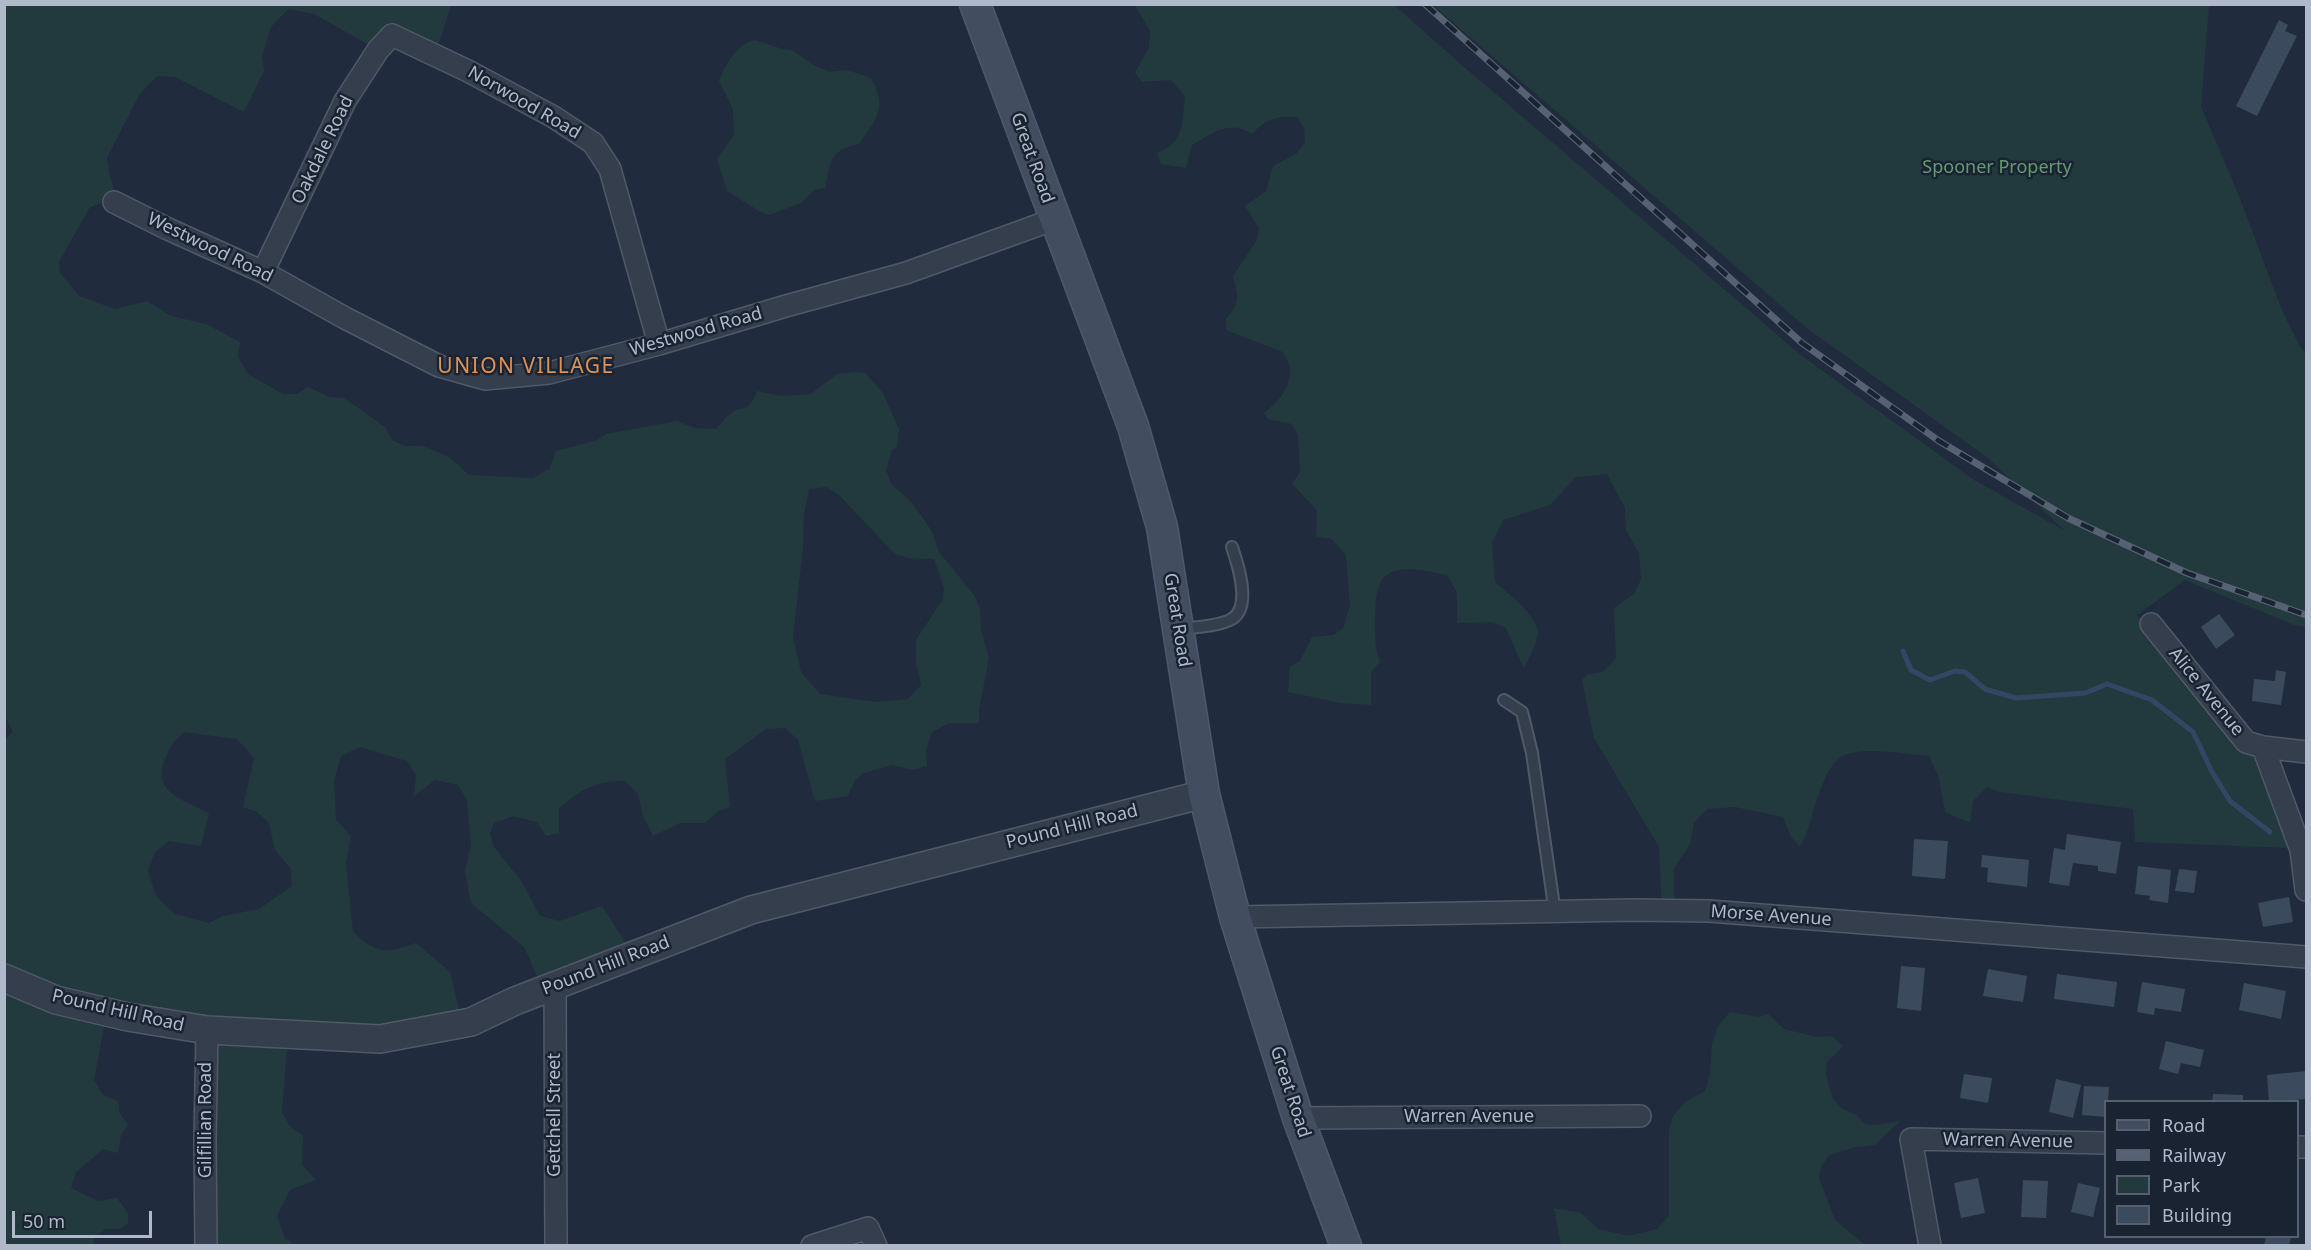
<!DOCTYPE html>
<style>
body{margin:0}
#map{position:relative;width:2311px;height:1250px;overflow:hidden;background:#202c3d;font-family:"Noto Sans",sans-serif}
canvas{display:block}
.frame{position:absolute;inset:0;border:6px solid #b0b9c9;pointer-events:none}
.legend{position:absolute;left:2104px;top:1100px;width:195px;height:138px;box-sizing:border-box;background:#1a2331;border:2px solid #565f6e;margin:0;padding:8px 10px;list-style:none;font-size:18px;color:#b0b9c9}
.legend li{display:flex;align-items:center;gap:12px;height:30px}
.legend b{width:30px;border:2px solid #565f6e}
.scale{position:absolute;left:12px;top:1211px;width:140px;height:27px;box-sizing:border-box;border:3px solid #b0b9c9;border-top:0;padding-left:8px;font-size:18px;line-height:21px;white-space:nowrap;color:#b0b9c9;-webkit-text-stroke:4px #1a2331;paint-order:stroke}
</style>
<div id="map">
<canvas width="2311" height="1250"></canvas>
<div class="frame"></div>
<ul class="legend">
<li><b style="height:8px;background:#424d60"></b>Road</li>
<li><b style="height:8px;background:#566274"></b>Railway</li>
<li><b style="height:16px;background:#223a3e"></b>Park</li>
<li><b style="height:16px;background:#3c4a5d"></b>Building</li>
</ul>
<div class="scale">50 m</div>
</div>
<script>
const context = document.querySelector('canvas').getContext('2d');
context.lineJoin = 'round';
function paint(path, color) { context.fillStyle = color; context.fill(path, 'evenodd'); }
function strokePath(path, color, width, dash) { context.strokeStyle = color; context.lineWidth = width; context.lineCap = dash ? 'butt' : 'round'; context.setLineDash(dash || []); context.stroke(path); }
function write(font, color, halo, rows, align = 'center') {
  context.font = font + ' "Noto Sans",sans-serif'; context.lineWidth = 5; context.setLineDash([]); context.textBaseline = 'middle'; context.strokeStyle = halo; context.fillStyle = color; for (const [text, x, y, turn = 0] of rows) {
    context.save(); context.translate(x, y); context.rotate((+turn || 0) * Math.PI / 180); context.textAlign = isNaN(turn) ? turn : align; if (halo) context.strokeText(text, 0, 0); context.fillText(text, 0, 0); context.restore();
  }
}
const green = new Path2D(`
 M5 5H451L437 49 373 47 314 14 288 9 271 27 262 56 264 71 244 112 175 77 157 76 139 95 107 158 110 177 117 197 90 207 59 262 60 273 79 296 115 309 147 301 171 316 206 324 240 342 238 357 248 374 283 394H297L308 387 330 397 344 398 385 427 392 440 405 446H423L449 457 469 475 533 478 549 469 556 451 597 440 606 434 677 421 695 428 716 429C721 424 725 418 730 414 743 403 748 416 757 391L781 396 811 394 837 374 855 372 865 373 883 393 899 429 897 447 892 450 886 470 892 485 910 501 925 521 932 532 939 552 974 595 980 609 981 630 989 658 979 710V723H949L932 732 926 749 927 766 913 770 892 765 864 773 855 780 848 796 815 801 798 740 785 728 766 729 725 759 730 807 718 811 705 823H680L653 836 643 816 638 794 625 781C595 781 582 789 559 808V833L546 836 537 822 513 816 494 823 490 834 494 847 522 882 540 916 560 921 602 906 630 950 542 989 525 948 471 903 465 871 471 844 467 800 458 785 435 780 414 796 416 775 407 761 360 747 341 756 334 781 336 820 351 836 346 863 353 932C377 954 386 954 416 943L450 972 462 1021 288 1036 282 1112 290 1127 303 1135 302 1165 316 1180 290 1190 277 1216 285 1238 295 1245H206L209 1031 107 1012 94 1080 103 1095 118 1101 119 1112 128 1125 121 1135 118 1153 103 1149 76 1172 71 1188 98 1201 117 1198 128 1213V1223L120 1229H105L93 1240 95 1245H5L4 740 13 732 4 714ZM826 487 839 495 895 554 908 558 934 559 944 588 943 599 916 640V662L921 685 908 699 875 702 820 694 801 672 793 637 803 547 804 515 809 489ZM184 732 237 739 254 758 243 807 257 812 269 823 275 850 291 869 292 886 259 909 223 916 209 923 175 914 156 896 148 871 155 852 169 841 201 846 209 813C185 801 150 792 165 759 170 747 174 740 184 732Z
 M1135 5H1394L1456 60 1802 356 1974 480 2065 531 1988 458 1808 329 1433 5H2209L2201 107 2239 196 2281 308 2298 343 2306 355V627L2294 625 2185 580 2137 615 2256 760 2291 848 2135 842 2133 809 2000 792 1987 787 1973 801 1970 823 1945 812 1939 778 1929 756C1907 754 1859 745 1841 757 1827 767 1822 787 1816 802 1811 817 1809 832 1800 846L1791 837 1783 817 1735 807 1707 809 1694 823 1690 844 1674 869V913L1662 912 1659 847 1594 738 1582 680 1587 675 1603 672 1616 658 1614 608 1634 594 1641 579 1639 553 1626 530 1625 508 1607 474 1576 477 1550 505 1503 520 1492 543 1495 582C1506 592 1539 617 1538 633 1537 644 1528 659 1524 669L1506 628 1491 622 1457 623V593L1448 576C1432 571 1393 562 1382 580 1375 591 1376 604 1375 616 1375 633 1374 646 1380 662L1371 672V705L1341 703 1288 692 1290 666 1300 661 1312 637 1333 635 1343 629 1350 605 1346 555 1332 539 1316 537 1317 510 1292 484 1300 472 1298 435 1292 424 1268 419 1264 413C1277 403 1291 388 1290 370 1290 364 1285 357 1283 352L1226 330V319C1241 302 1238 297 1233 276L1257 240 1259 228 1245 206 1266 191 1273 166 1296 154 1305 142 1304 128 1298 118C1280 114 1264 120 1252 134 1230 119 1213 133 1192 145L1186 168 1161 164 1157 153C1185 142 1182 123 1185 96L1171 80 1142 82 1135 73 1149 47 1150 31Z
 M755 40 782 49 792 50 812 64 829 72 847 70 871 78C888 108 876 119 859 144 829 150 831 161 825 188L814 190 801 203 769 215 759 211 727 191 717 159 734 135 733 109 719 81C725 65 737 43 755 40Z
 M1730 1012 1758 1017 1768 1014 1784 1029 1817 1037 1831 1036 1843 1046 1827 1062 1826 1075 1833 1099 1841 1108 1856 1115 1865 1124 1875 1125 1900 1121 1875 1145 1856 1147 1829 1155 1821 1167 1819 1178 1835 1220 1865 1245H1561L1554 1208 1581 1213 1598 1229 1629 1236 1657 1229 1669 1216V1130L1673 1116 1685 1102 1705 1091 1710 1074 1712 1044 1718 1026Z`);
const stream = new Path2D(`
 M1903 651 1911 670 1930 680 1955 671 1965 672 1985 689 2016 698 2085 693 2107 684 2152 700 2193 732 2212 772 2230 801 2270 832`);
const building = new Path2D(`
 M2279 20 2288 25 2285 31 2297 36 2257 116 2236 106Z
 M2219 614 2235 635 2216 649 2201 627Z
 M2276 670 2286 672 2281 705 2252 701 2254 679 2275 681Z
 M2067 834 2121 842 2116 874 2098 871V866L2073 863 2069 886 2049 883 2054 848 2065 850Z
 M1914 839 1948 841 1945 879 1912 876Z
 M1982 855 2029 860 2027 887 1987 882 1988 868 1981 867Z
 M2138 866 2171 870 2168 903 2149 900 2150 896 2135 894Z
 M2179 869 2197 871 2194 893 2175 891Z
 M2289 897 2293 922 2263 927 2258 903Z
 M1901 966 1925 968 1921 1011 1897 1008Z
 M1988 969 2027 976 2023 1002 1983 996Z
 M2057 974 2117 982 2114 1007 2054 999Z
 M2142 982 2185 989 2181 1012 2155 1008 2154 1015 2137 1012Z
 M2244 983 2286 991 2281 1019 2239 1010Z
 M2166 1041 2204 1050 2200 1067 2181 1063 2178 1074 2159 1069Z
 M2306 1071V1099L2269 1102 2267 1075Z
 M1964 1074 1992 1078 1988 1103 1960 1098Z
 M2056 1079 2081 1085 2073 1118 2049 1112Z
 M2084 1086 2109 1087 2108 1102H2106V1117L2082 1115Z
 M2213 1094 2243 1095V1102H2212Z
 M1978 1178 1985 1213 1961 1218 1954 1183Z
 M2023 1180 2048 1181 2046 1218 2021 1217Z
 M2078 1183 2100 1188 2093 1217 2071 1212Z
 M2266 1236H2291L2289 1246H2264Z`);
const service = new Path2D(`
 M1179 629C1195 627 1215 627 1230 620 1253 609 1238 565 1232 547
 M1504 700 1522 712 1532 753 1555 913`);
const minor = new Path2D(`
 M114 202 168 229 263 272 345 318 439 366 485 379 549 373 659 344 786 306 906 273 1055 219
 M263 272 345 101 378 50 392 35 468 71 552 116 593 143 610 169 659 344
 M2151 624 2246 742 2263 747 2301 850 2306 890
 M2263 747 2306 752
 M1235 917 1635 910 1709 911 2306 957
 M555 985 556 1246
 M1298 1118 1640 1116
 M2298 1147H2306
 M206 1246 205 1140 207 1030
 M812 1246 868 1228 876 1246
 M1930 1246 1911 1139 2106 1143`);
const tertiary = new Path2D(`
 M4 978 56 1000 128 1017 207 1030 380 1039 471 1022 515 1001 751 910 1204 794`);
const secondary = new Path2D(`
 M975 4 1133 426 1162 527 1204 794 1235 917 1298 1118 1346 1246`);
const rail = new Path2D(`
 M1425 4 1802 343 1939 441 2068 518 2187 573 2306 615`);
const streetNames = [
 ["Norwood Road",524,103,30],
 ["Oakdale Road",323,150,-64],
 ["Great Road",1032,158,70],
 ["Westwood Road",210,248,26],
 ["Westwood Road",696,332,-16],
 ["Great Road",1177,620,81],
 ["Alice Avenue",2206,692,51],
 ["Pound Hill Road",1072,827,-14],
 ["Morse Avenue",1771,916,4],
 ["Pound Hill Road",606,966,-21],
 ["Pound Hill Road",118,1011,13],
 ["Great Road",1290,1092,72],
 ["Getchell Street",555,1115,-90],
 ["Warren Avenue",1469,1117],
 ["Gilfillian Road",206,1120,-90],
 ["Warren Avenue",2008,1141,1]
];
const parkNames = [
 ["Spooner Property",1997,168]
];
const quarterNames = [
 ["UNION VILLAGE",526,367]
];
paint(green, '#223a3e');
strokePath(stream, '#334765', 5);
paint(building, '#3c4a5d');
strokePath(service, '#505967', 14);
strokePath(minor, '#505967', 24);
strokePath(tertiary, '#505967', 30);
strokePath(secondary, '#505967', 33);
strokePath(service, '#343e4d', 10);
strokePath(minor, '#343e4d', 21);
strokePath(tertiary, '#343e4d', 27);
strokePath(secondary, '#424d60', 30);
strokePath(rail, '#566274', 7);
strokePath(rail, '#1a2331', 4.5, [14]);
write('18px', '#b0b9c9', '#1a2331', streetNames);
write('18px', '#659b71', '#1a2331', parkNames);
context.letterSpacing = '1.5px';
write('21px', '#dc9157', '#1a2331', quarterNames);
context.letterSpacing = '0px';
</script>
